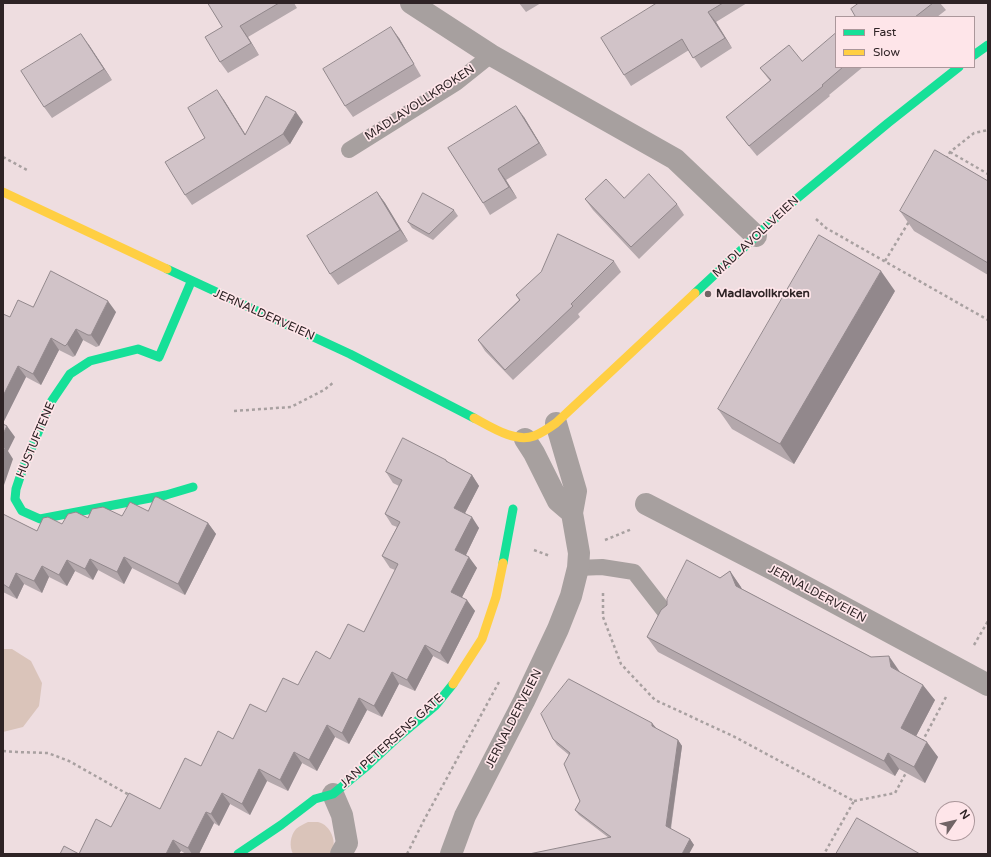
<!DOCTYPE html>
<style>
body{margin:0}
#map{position:relative;width:991px;height:857px;overflow:hidden;background:#eedde0;font-family:"Varela Round",sans-serif}
canvas{display:block}
.frame{position:absolute;inset:0;border:4px solid #2e2325;pointer-events:none}
.legend{position:absolute;left:835px;top:16px;width:140px;height:52px;box-sizing:border-box;background:#fee5e9;border:1px solid #ab979b;margin:0;padding:5px 7px;list-style:none;font-size:12px;color:#2e2325}
.legend li{display:flex;align-items:center;gap:8px;height:20px}
.legend b{width:20px;border:1px solid #ab979b}
.north{position:absolute;left:935px;top:801px;width:40px;height:40px;box-sizing:border-box;background:#fee5e9;border:1px solid #ab979b;border-radius:50%;rotate:56deg;font-size:11px;font-weight:700;line-height:16px;text-align:center;color:#2e2325}
.north::after{content:'';display:block;margin:auto;width:14px;height:18px;background:#716466;clip-path:polygon(50% 0,100% 100%,50% 72%,0 100%)}
</style>
<div id="map">
<canvas width="991" height="857"></canvas>
<div class="frame"></div>
<ul class="legend">
<li><b style="height:5px;background:#16e098"></b>Fast</li>
<li><b style="height:5px;background:#ffcf43"></b>Slow</li>
</ul>
<div class="north">N</div>
</div>
<script>
const context = document.querySelector('canvas').getContext('2d');
context.lineJoin = 'round';
function paint(path, color) { context.fillStyle = color; context.fill(path, 'evenodd'); }
function strokePath(path, color, width, dash) { context.strokeStyle = color; context.lineWidth = width; context.lineCap = dash ? 'butt' : 'round'; context.setLineDash(dash || []); context.stroke(path); }
function write(font, color, halo, rows, align = 'center') {
  context.font = font + ' "Varela Round",sans-serif'; context.lineWidth = 3.5; context.setLineDash([]); context.textBaseline = 'middle'; context.strokeStyle = halo; context.fillStyle = color; for (const [text, x, y, turn = 0] of rows) {
    context.save(); context.translate(x, y); context.rotate((+turn || 0) * Math.PI / 180); context.textAlign = isNaN(turn) ? turn : align; if (halo) context.strokeText(text, 0, 0); context.fillText(text, 0, 0); context.restore();
  }
}
const green = new Path2D(`
 M3 649H12L31 661 42 683 39 706 23 727 3 732Z
 M308 822C311 822 315 822 318 822 331 825 338 843 331 854H293C289 846 290 836 296 829 299 826 304 824 308 822Z`);
const path = new Path2D(`
 M950 152 988 174
 M3 157 27 170
 M946 159 950 152 974 133 988 130
 M816 219 826 228 988 320
 M885 261 910 220
 M234 411 291 407 324 390 334 382
 M605 540 632 529
 M534 550 550 556
 M603 593V617L621 664 655 700 733 736 854 801 824 854
 M974 645 988 621
 M922 742 947 695
 M3 751 17 752 48 753 69 761 131 796
 M854 801 895 793 907 771
 M407 854 423 822 499 682`);
const lane = new Path2D(`
 M349 150 456 83 491 55
 M578 568 602 567 634 572 669 617`);
const street = new Path2D(`
 M411 3 491 55 675 159 756 236
 M525 439 534 453 558 501 572 513
 M646 504 778 572 988 685
 M333 794 342 815 347 843 341 854
 M451 854 465 816 524 701 558 629 571 596 578 568 579 553 572 513 576 491 556 423`);
const fast = new Path2D(`
 M974 55 988 45
 M167 269 350 354 474 418
 M191 282 159 357 138 349 90 361 70 374 51 402 23 468 16 489 15 499 22 511 40 519 166 495 193 487
 M695 293 795 200 888 123 959 67
 M503 563 513 509
 M238 854 281 825 315 799 333 794 367 766 397 738 436 705 453 684`);
const slow = new Path2D(`
 M3 192 167 269
 M474 418C491 427 515 443 534 436 542 433 549 428 556 423L695 293
 M453 684 482 639 496 597 503 563`);
const wall = new Path2D(`
 M208 3H294L297 8 248 37 259 55 228 73 220 62 222 27Z
 M519 3H541L526 12Z
 M657 3H747L716 22 732 48 701 68 689 50 631 86 624 75Z
 M859 3H940L946 10 937 17H854L855 16Z
 M399 38 421 76 353 117 345 106Z
 M89 45 112 80 52 118 44 107Z
 M802 61 836 67H863L829 95 830 96 757 156 734 128 726 117 770 81 760 68Z
 M224 100 245 134 303 122 290 144 192 205 185 195 205 138Z
 M524 117 547 155 506 180 517 198 490 215 483 203 448 148Z
 M988 181V275L914 231 900 211Z
 M377 192 385 203 408 241 338 285 330 274Z
 M585 199 677 204 684 215 639 259 593 210Z
 M454 210 458 216 433 240 412 228 408 222Z
 M614 261 621 272 578 314 580 317 513 380 485 351 478 340 519 300 516 295Z
 M895 291 794 464 732 429 718 409Z
 M33 307 116 312 99 346 96 347 83 340 75 356 73 357 59 350 41 385 26 377 3 423V314L10 317Z
 M446 460 449 463 472 475 479 486 465 513 479 528 466 555 477 568 462 597 475 611 448 664 433 656 415 691 399 684 382 717 367 710 349 744 335 737 317 771 302 763 288 791 267 781 250 815 230 804 219 826 214 823 199 854H186L181 851 79 854 111 827 160 809 201 766 330 659 364 632 395 570 390 568 382 556 397 527 392 525 385 514 399 486 393 483 386 472Z
 M148 511 208 523 216 534 185 595 132 568 124 584 98 570 93 580 75 571 67 586 49 577 42 593 24 584 17 599 3 592V514L37 531 88 518 122 516Z
 M730 571 742 589 900 672 935 700 916 736 938 757 925 783 899 769 895 776 658 652 647 637 720 578Z
 M656 729 678 740 682 746 671 829 690 839 694 845 609 838 579 815 575 810 580 801 569 755 557 745 553 739Z`);
const shadedWall = new Path2D(`
 M708 12 716 22 732 48 725 38Z
 M240 26 248 37 259 55 251 43Z
 M391 27 399 38 421 76 414 64Z
 M81 34 89 45 112 80 104 69Z
 M217 90 224 100 252 145 245 135Z
 M516 106 524 117 547 155 539 143Z
 M296 112 303 122 290 144 283 134Z
 M498 169 506 180 517 198 509 187Z
 M377 192 385 203 408 241 400 230Z
 M881 271 895 291 794 464 780 444Z
 M108 301 116 312 99 346 91 335Z
 M76 329 83 340 75 356 67 344Z
 M51 338 59 350 41 385 33 374Z
 M18 366 26 377 3 423V396Z
 M7 426 15 437 8 451 13 459 4 485 3 494V434Z
 M472 475 479 486 462 519 454 508Z
 M472 517 479 528 463 561 455 550Z
 M208 523 216 534 185 595 178 584Z
 M124 557 132 568 124 584 117 572Z
 M469 557 477 568 459 603 451 592Z
 M90 559 98 570 93 580 85 569Z
 M67 560 75 571 67 586 59 575Z
 M42 566 49 577 42 593 34 581Z
 M730 571 741 587 747 602 736 586Z
 M16 573 24 584 17 599 9 588Z
 M467 600 475 611 448 664 440 653Z
 M425 645 433 656 415 691 407 680Z
 M889 656 900 672 891 667Z
 M392 672 399 684 382 717 374 706Z
 M923 685 935 700 912 744 901 728Z
 M359 698 367 710 349 744 342 733Z
 M652 723 657 729 652 726Z
 M327 725 335 737 317 771 309 760Z
 M678 740 682 746 670 832 666 826Z
 M927 742 938 757 925 783 914 767Z
 M294 752 302 763 288 791 280 780Z
 M888 753 899 769 895 776 884 761Z
 M259 769 267 781 250 815 242 804Z
 M222 793 230 804 219 826 211 814Z
 M206 812 214 823 199 854H192L188 848Z
 M690 839 694 845 689 854H682Z
 M173 840 181 851 179 854H166Z`);
const building = new Path2D(`
 M208 3H279L240 26 251 43 220 62 205 37 222 27Z
 M657 3H723L708 12 725 38 693 58 682 39 624 75 601 38Z
 M859 3H933L915 17H854L855 16 851 9Z
 M391 27 414 64 345 106 323 69Z
 M836 33V67H843L822 85 823 86 749 146 726 117 771 80 760 68 789 45 802 61Z
 M81 34 104 69 44 107 21 71Z
 M217 90 245 135 266 96 296 112 283 134 185 195 165 162 205 138 188 108Z
 M516 106 539 143 498 169 509 187 483 203 448 148Z
 M935 150 988 181V263L900 211Z
 M649 174 677 204 631 247 585 199 606 179 624 198Z
 M377 192 400 230 330 274 307 236Z
 M423 193 454 210 429 234 408 222Z
 M558 234 614 261 571 304 573 306 505 370 478 340 520 300 516 295 541 272Z
 M819 235 881 271 780 444 718 409Z
 M51 271 108 301 91 335H88L76 329 67 344 65 346 51 338 33 374 18 366 3 396V314L10 317 18 300 33 307Z
 M3 424 7 426 3 434Z
 M403 438 446 460V461L472 475 454 508 472 517 455 550 469 557 451 592 467 600 440 653 425 645 407 680 392 672 374 706 359 698 342 733 327 725 309 760 294 752 280 780 259 769 242 804 222 793 211 814 206 812 188 848 173 840 166 854H60L64 846 79 854 96 819 111 827 129 793 160 809 185 758 201 766 218 731 233 739 250 704 266 712 283 678 298 685 316 651 330 659 348 624 364 632 398 564 382 556 400 522 385 514 402 480 386 472Z
 M3 446 5 448 3 455Z
 M155 497H157L208 523 178 584 124 557 117 572 90 559 85 569 67 560 59 575 42 566 34 581 16 573 9 588 3 584V514L37 531 43 518 48 517 62 524 68 514 76 512 88 518 92 509 103 507 122 516 130 502 148 511Z
 M687 560 720 578 730 571 736 586 871 657 889 656 891 667 923 685 901 728 927 742 914 767 888 753 884 761 647 637 661 610 667 605V599Z
 M569 679 652 723V726L678 740 666 826 690 839 682 854H529L611 837 575 810 580 801 564 764 570 753 553 739 541 714Z
 M857 818 920 854H836Z`);
const markers = [
 [708,294,4,"#716466"]
];
const streetNames = [
 ["MADLAVOLLKROKEN",420,103,-33],
 ["MADLAVOLLVEIEN",756,237,-43],
 ["JERNALDERVEIEN",264,315,24],
 ["HUSTUFTENE",36,440,-67],
 ["JERNALDERVEIEN",817,594,28],
 ["JERNALDERVEIEN",514,719,-63],
 ["JAN PETERSENS GATE",392,741,-42]
];
const poiNames = [
 ["Madlavollkroken",716,294]
];
paint(green, '#dac4ba');
strokePath(path, '#a8a0a0', 2.5, [3, 3]);
strokePath(lane, '#a7a09f', 16);
strokePath(street, '#a7a09f', 22);
strokePath(fast, '#16e098', 9);
strokePath(slow, '#ffcf43', 9);
paint(wall, '#b4a8ac');
paint(shadedWall, '#92888c');
paint(building, '#d1c3c8');
strokePath(building, '#92888c', 1);
for (const [x, y, r, color] of markers) { const dot = new Path2D(); dot.arc(x, y, r, 0, 2 * Math.PI); context.fillStyle = color; context.fill(dot); strokePath(dot, '#fee5e9', 1.5); }
write('12px', '#2e2325', '#fee5e9', streetNames);
write('bold 12px', '#2e2325', '#fee5e9', poiNames, 'left');
</script>
